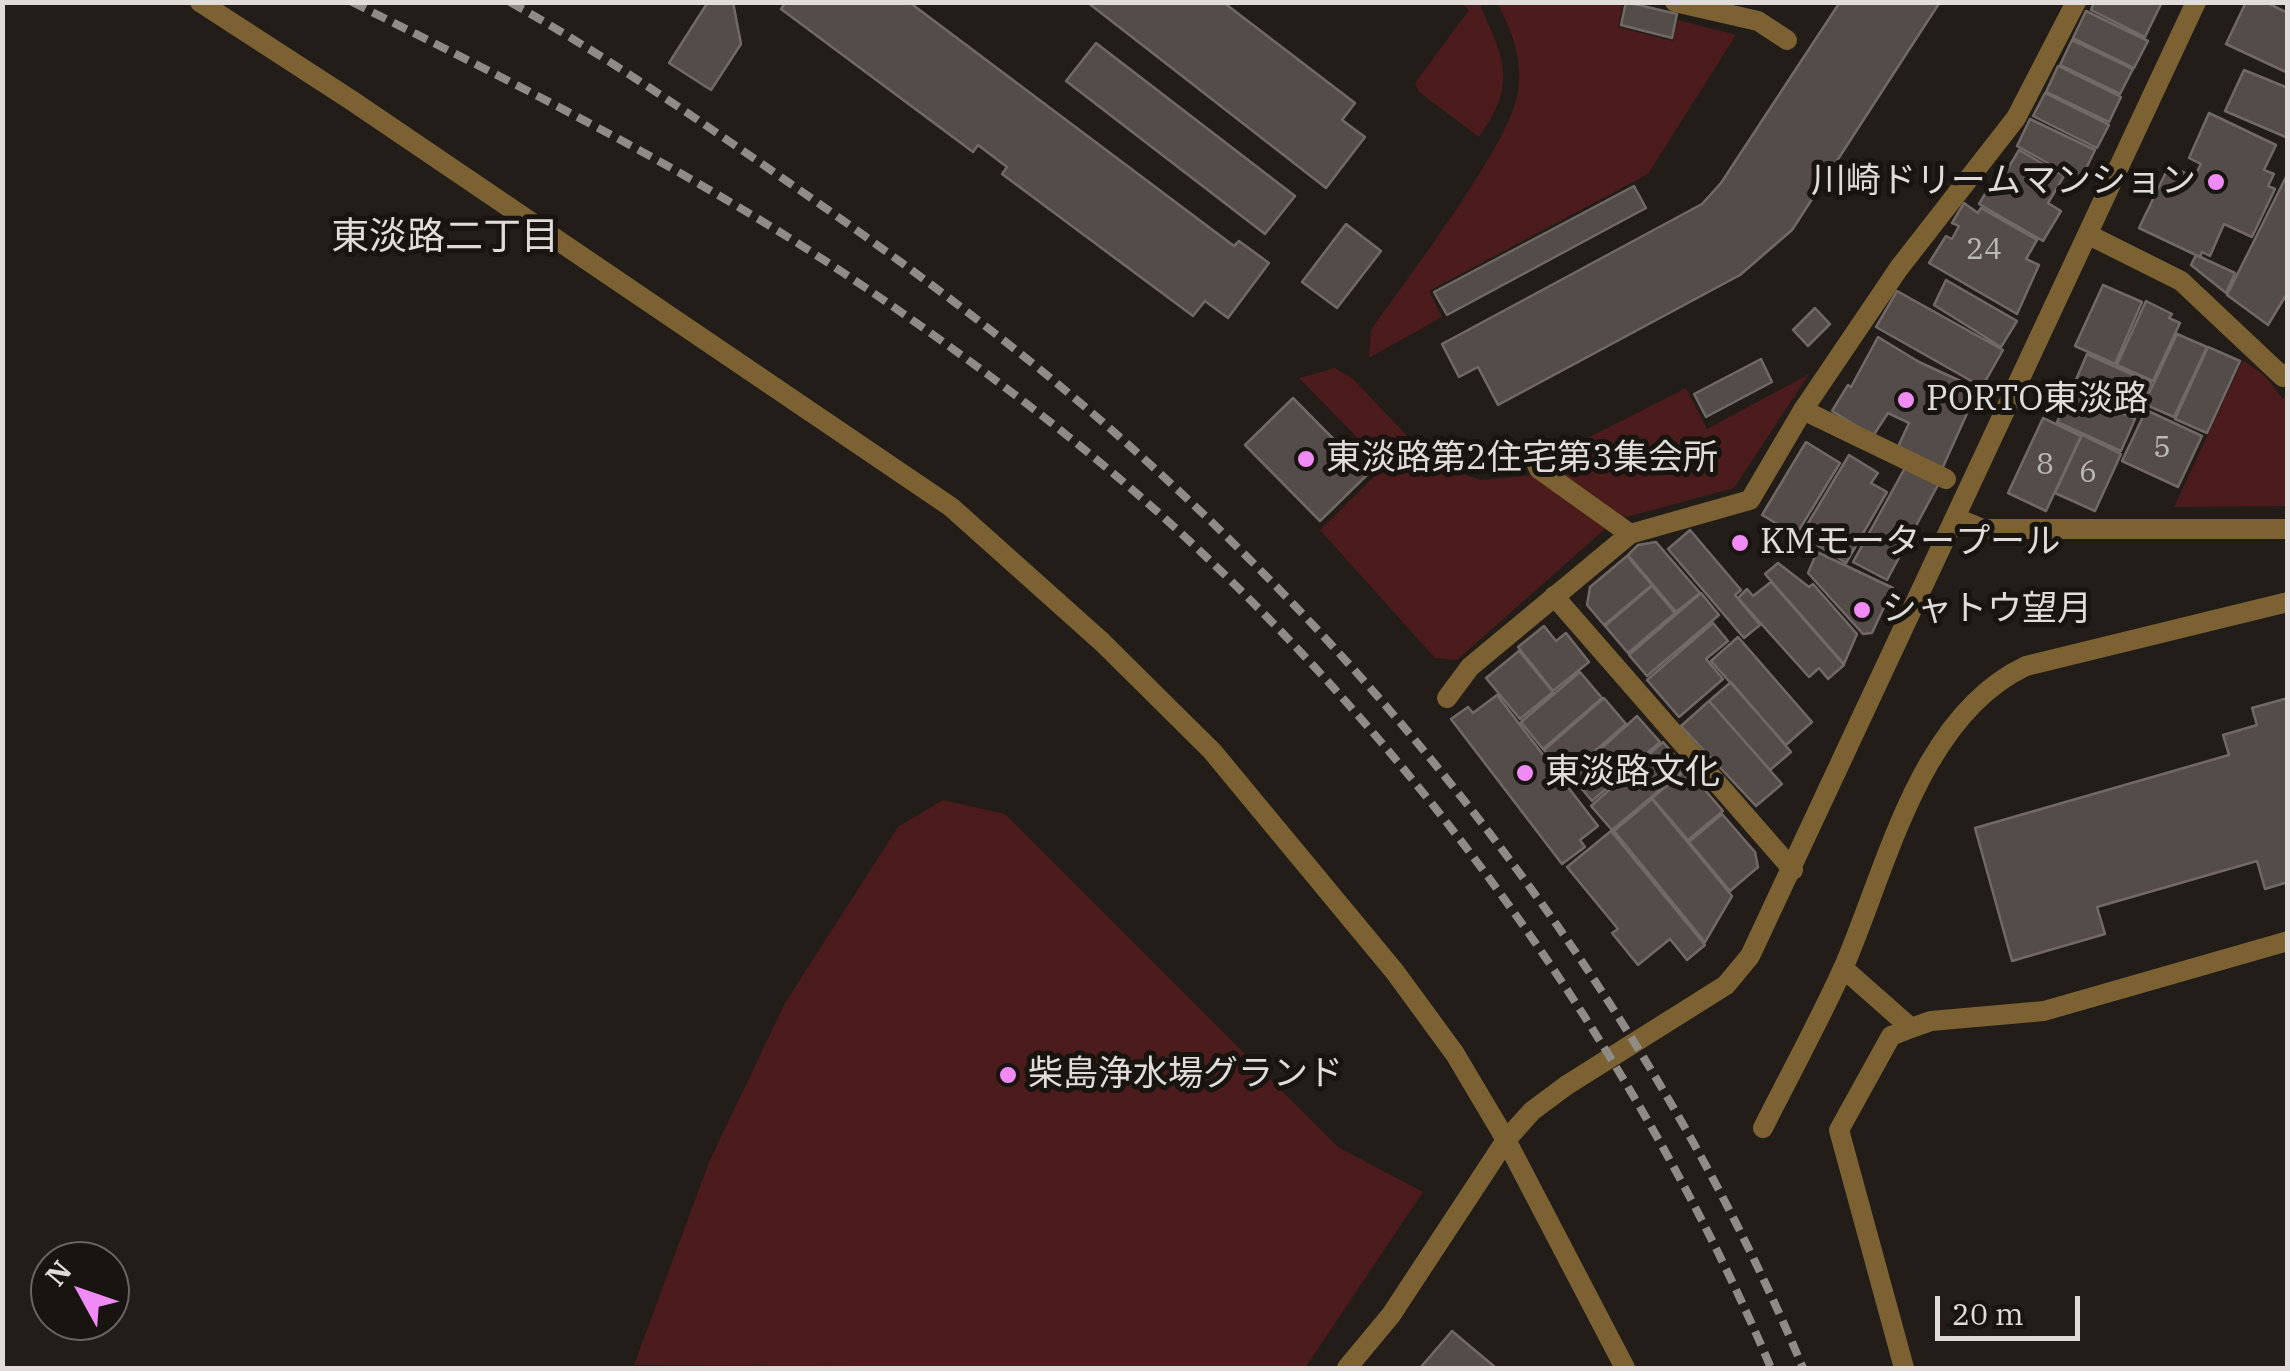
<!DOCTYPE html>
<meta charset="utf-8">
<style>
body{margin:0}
#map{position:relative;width:2290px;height:1371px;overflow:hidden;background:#221d19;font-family:"IBM Plex Serif",serif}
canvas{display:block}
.frame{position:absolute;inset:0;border:5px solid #dfdcd9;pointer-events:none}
.north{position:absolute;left:30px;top:1241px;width:100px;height:100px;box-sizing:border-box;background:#181410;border:2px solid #686460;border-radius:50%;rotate:310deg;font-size:28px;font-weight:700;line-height:40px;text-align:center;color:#dfdcd9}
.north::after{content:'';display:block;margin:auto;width:35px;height:45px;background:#f08bf5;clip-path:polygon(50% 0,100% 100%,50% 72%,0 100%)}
.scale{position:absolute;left:1935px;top:1296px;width:145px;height:45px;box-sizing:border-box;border:5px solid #dfdcd9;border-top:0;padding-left:12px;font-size:30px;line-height:35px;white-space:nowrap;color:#dfdcd9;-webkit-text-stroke:8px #181410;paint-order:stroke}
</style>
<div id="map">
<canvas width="2290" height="1371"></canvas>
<div class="frame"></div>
<div class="north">N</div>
<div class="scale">20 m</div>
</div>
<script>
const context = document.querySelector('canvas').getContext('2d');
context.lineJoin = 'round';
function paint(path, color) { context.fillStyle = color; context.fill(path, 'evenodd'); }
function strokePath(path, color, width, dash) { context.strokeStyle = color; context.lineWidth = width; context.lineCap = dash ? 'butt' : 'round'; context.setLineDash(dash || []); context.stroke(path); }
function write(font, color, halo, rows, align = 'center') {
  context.font = font + ' "IBM Plex Serif","Noto Sans JP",serif'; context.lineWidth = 10; context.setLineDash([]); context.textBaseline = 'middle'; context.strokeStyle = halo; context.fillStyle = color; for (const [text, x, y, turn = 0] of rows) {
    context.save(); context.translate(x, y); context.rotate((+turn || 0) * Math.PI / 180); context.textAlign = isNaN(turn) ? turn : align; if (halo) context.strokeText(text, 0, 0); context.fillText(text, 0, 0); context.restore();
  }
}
const green = new Path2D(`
 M1461 3H1479C1503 57 1519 82 1479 137L1419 92 1415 83 1469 10Z
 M1497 3H1616L1623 4 1618 27 1673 41 1678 20 1736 35 1648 174 1429 291 1442 317 1369 358 1371 330C1407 278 1509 147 1518 92 1523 61 1512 29 1497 3Z
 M2243 360 2264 375 2283 399 2287 394V506L2174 507Z
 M1335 368 1352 378 1435 465 1481 480 1535 475 1552 456 1686 388 1707 429 1809 374 1734 488 1615 520 1457 660 1435 658 1320 530 1385 466 1299 378Z
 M943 800 1005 814 1338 1147 1423 1192 1305 1368 634 1365 709 1162 785 1003 898 827Z`);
const building = new Path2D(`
 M708 2H733L741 44 711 90 669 63Z
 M786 2H909L1234 246 1239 241 1269 263 1228 318 1205 301 1193 316 1002 174 1007 167 978 145 973 152 781 9Z
 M1087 2H1223L1355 103 1342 120 1365 137 1326 188Z
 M1626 2 1677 14 1672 38 1621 25Z
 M1840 2H1940L1792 230 1740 275 1498 405 1478 367 1459 377 1442 344 1702 204 1721 183Z
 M2094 2H2162L2145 37 2091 10Z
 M2246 2H2265L2288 13V73L2226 44Z
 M2086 11 2148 41 2134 68 2073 38Z
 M2072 40 2133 69 2120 94 2060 65Z
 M1096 43 1295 196 1265 234 1066 81Z
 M2058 66 2121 97 2109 122 2046 92Z
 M2244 70 2288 88V138L2225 111Z
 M2045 93 2109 125 2097 148 2033 116Z
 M2209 113 2276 145 2264 170 2274 174 2268 186 2275 189 2252 237 2224 224 2210 256 2202 252 2200 257 2139 228 2169 166 2194 177 2201 164 2189 158Z
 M2030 119 2095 150 2080 181 2017 146Z
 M2019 150 2064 176 2048 203 2061 211 2043 241 1979 204 2000 169 2006 172Z
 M2288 173V292L2268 325 2227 295Z
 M1634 186 1646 208 1447 315 1434 292Z
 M1964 203 1978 213 1981 208 2037 240 2026 259 2039 265 2017 314 1929 263 1946 236 1952 239 1959 226 1952 223Z
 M1346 224 1381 251 1337 308 1302 282Z
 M2196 255 2235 273 2226 293 2191 265Z
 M1946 280 2017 321 2001 347 1934 305Z
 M2103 285 2142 302 2115 364 2075 346Z
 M1897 291 2003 350 1982 387 1876 327Z
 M2146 301 2172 314 2169 318 2180 323 2153 381 2117 365Z
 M1815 308 1830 324 1808 346 1793 330Z
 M2177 334 2207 347 2174 417 2144 404Z
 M1878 337 1919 362 1978 389 1942 469 1897 449 1909 423 1888 413 1873 436 1832 411 1848 385 1851 387Z
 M2208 347 2240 361 2207 433 2175 419Z
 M2087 354 2151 383 2135 417 2072 389Z
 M1761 359 1772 382 1706 417 1694 394Z
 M2072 390 2135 419 2121 451 2057 422Z
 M1293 398 1368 474 1320 521 1245 445Z
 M2146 410 2202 436 2178 487 2122 461Z
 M2043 418 2081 436 2046 511 2008 493Z
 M2082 435 2121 454 2095 511 2055 493Z
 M1806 442 1840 463 1796 535 1762 515Z
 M1849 455 1878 473 1871 483 1887 492 1846 563 1801 535Z
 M1906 466 1939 483 1887 580 1853 562Z
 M1690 530 1741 590 1735 595 1760 625 1744 638 1668 549Z
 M1656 542 1700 593 1676 612 1628 555 1638 545Z
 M1817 552 1893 588 1872 633 1863 634 1808 573Z
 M1627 556 1652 585 1604 625 1587 605 1590 587Z
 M1778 563 1809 587 1813 584 1857 634 1844 664 1765 574Z
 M1771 582 1844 665 1828 679 1819 668 1809 677 1738 598 1747 589 1753 596Z
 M1652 586 1675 613 1628 653 1605 626Z
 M1701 593 1719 615 1647 676 1629 655Z
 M1713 623 1728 641 1706 659 1723 679 1679 717 1647 680Z
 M1544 626 1556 641 1566 633 1589 662 1553 691 1518 647Z
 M1738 637 1812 722 1786 745 1711 661Z
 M1519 651 1553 692 1520 719 1486 678Z
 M1580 672 1602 698 1543 749 1521 722Z
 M1731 682 1791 752 1770 770 1709 701Z
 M1497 695 1598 826 1580 840 1585 847 1562 864 1451 719 1468 707 1473 713Z
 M1604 698 1626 724 1566 776 1544 750Z
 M2288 698V882L2265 889 2257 861 2097 907 2105 934 2012 961 1975 828 2229 755 2223 735 2257 725 2252 708Z
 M1709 701 1782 784 1756 806 1681 726Z
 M1637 716 1660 742 1592 801 1571 776Z
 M1663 742 1686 768 1612 830 1591 806Z
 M1687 769 1723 811 1688 840 1652 798Z
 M1652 799 1732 896 1705 942 1614 831Z
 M1722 814 1755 852 1758 867 1730 891 1689 842Z
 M1611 831 1705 945 1687 960 1670 939 1638 965 1612 933 1618 929 1567 867Z
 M1452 1331 1496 1368H1420Z`);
const service = new Path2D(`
 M200 2 351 100 951 507 1102 642 1212 751 1395 972 1455 1054 1506 1140
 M1675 2 1758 21 1787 40
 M2089 235 2181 281 2283 377 2288 373
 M1803 410 1946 479
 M1530 450 1539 469 1630 534
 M1843 968 1911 1028 1891 1036 1839 1130 1904 1368
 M1911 1028 1931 1021 2044 1011 2288 941
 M1763 1128C1790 1074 1820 1020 1845 964 1888 864 1920 716 2026 666L2288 602`);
const minor = new Path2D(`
 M1956 518 1983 529H2288
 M1554 596 1793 870
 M1447 698 1470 667 1630 534 1750 500 1803 410 1899 268 2016 118 2076 2
 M1567 1085 1532 1111 1506 1140 1625 1368
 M1347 1368 1391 1315 1506 1140`);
const tertiary = new Path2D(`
 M1567 1085 1726 985 1750 956 2196 2`);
const rail = new Path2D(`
 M352 2C528 90 703 177 866 288 983 368 1097 453 1200 551 1439 777 1643 1066 1771 1368
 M510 2C611 59 706 125 801 191 919 273 1035 360 1142 457 1420 708 1658 1022 1803 1368`);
const markers = [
 [2216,182,10,"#f08bf5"],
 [1906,400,10,"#f08bf5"],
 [1306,459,10,"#f08bf5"],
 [1740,543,10,"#f08bf5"],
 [1862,610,10,"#f08bf5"],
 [1525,773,10,"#f08bf5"],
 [1008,1075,10,"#f08bf5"]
];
const numberNames = [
 ["24",1984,250],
 ["5",2162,448],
 ["8",2045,465],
 ["6",2088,473]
];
const poiNames = [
 ["川崎ドリームマンション",2196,182,"right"],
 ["PORTO東淡路",1926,400],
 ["東淡路第2住宅第3集会所",1326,459],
 ["KMモータープール",1760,543],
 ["シャトウ望月",1882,610],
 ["東淡路文化",1545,773],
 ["柴島浄水場グランド",1028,1075]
];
const neighbourhoodNames = [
 ["東淡路二丁目",445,238]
];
paint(green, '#4b1c1b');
paint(building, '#534c49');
strokePath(building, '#716966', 2.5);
strokePath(service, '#7c6232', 20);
strokePath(minor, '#7c6232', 20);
strokePath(tertiary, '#7c6232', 20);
strokePath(rail, '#8f8b87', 8, [15, 8]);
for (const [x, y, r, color] of markers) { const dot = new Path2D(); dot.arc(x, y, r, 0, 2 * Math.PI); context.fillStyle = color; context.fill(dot); strokePath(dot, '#181410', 4); }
write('30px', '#bcb8b5', null, numberNames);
write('35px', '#dfdcd9', '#181410', poiNames, 'left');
write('38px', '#dfdcd9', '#181410', neighbourhoodNames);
</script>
